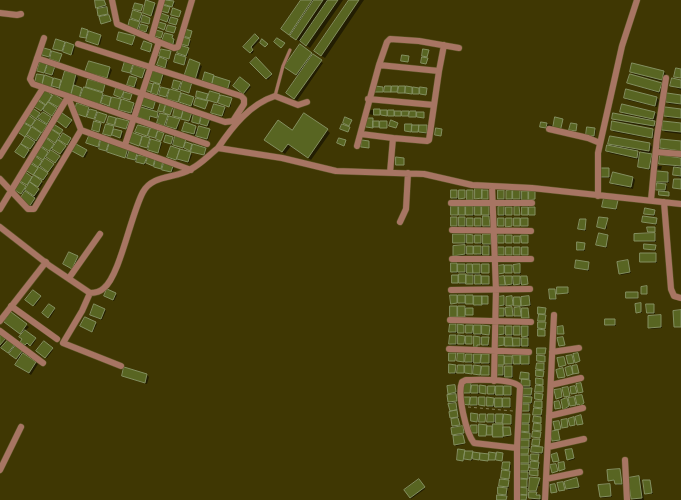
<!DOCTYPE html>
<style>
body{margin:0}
canvas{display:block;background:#3f3703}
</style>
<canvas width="681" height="500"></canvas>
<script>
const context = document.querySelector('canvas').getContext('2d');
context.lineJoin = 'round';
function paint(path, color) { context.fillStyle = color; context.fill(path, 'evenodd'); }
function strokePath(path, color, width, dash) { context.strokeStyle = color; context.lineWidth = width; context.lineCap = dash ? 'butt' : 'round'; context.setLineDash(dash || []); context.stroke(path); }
const shadow = new Path2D(`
 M98 0 105 2 111 22 101 23 99 10 97 8Z
 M166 0 175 3 173 7 167 5 170 8 169 13 163 11 169 8 165 4Z
 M302 0H343L310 48 285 32Z
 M350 0H364L325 58 318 54Z
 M155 4 156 5 153 16 144 13Z
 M134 12 150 19 149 24 141 20 140 24 149 28 147 33 129 27Z
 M169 16 178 20 176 25 160 19Z
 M87 30 102 37 100 45 88 42V39L81 36Z
 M172 36 175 41 174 45 165 42Z
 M255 36 260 40 252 49 254 51 252 54 245 47Z
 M134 37 133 46 118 40Z
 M183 38 191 41 189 47 182 43Z
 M64 43 75 47 73 55 54 48Z
 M152 45 151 53 143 49Z
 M301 46 323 63 297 101 289 95 299 77 288 69Z
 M45 49 61 55 60 63 45 56Z
 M188 49V56L183 55 187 59 185 65 176 63 175 62 182 57 178 53Z
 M170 52V59L164 58 168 62 166 68 160 66 158 65 164 60 160 56Z
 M256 58 272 75 268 80 251 63Z
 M190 60 202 66 197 82 185 77Z
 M46 65 55 69 53 76 40 72Z
 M132 65 146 71 143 79 123 71Z
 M110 68 112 70 109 78 87 71Z
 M65 72 76 75 78 78 75 86 84 90H91L87 87 89 80 105 85 104 92 100 91 105 96 135 105 132 114 111 109 110 107 102 104V106L73 96 60 89 38 84V75L62 83Z
 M631 72H664L666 74 664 82 633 74Z
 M206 74 229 82 231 83 228 91 204 84Z
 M163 75 164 76 161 84 150 81Z
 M137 79 136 88 128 85Z
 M240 79 251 87 245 94 235 86Z
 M681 81V90L671 86Z
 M180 83 182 85 192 84 190 93 174 89Z
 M628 83 661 84 663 86 661 94Z
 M153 85 193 98V107L145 90Z
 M390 87 392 89 397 87 399 89 400 87 412 88 414 90V88H419L426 95 419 92V94H414L412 92V94L400 93 397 90V92L391 90V92H386Z
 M123 92 132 95 130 99 115 95Z
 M198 92 209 97 219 95 231 99V107L207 99 206 109 197 106 195 105Z
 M52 96 62 101 59 108 50 101 49 103 58 110 54 117 44 110 43 112 35 107 37 101 46 108 48 105 41 101Z
 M681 96V105L669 104 667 102Z
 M144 97 156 101 153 111 179 120 180 121 178 130 159 124V119L151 117 150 121 140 118 139 117 146 109 142 105Z
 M625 98H657L659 100 657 107 627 100Z
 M166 104 173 109 171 115 159 110Z
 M215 104 226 109 223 117 213 113Z
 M89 108 106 116 105 123 88 116 77 114Z
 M32 109 41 115 43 113 52 119 43 133 25 122 27 116 36 122 38 120 30 114Z
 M369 110H373V115L369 114Z
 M681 110V119L667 118 665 115Z
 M183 111 193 114 190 122 174 116Z
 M621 112H655L657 115 655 121 653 120 656 124V128L616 121 613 119H639L640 117 623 114Z
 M195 115 211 120 209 127 194 123Z
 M372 119 374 122H379L381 127 379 125V127L368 128 367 127Z
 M562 120 561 131 557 130Z
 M71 121 72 122 68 128 59 122Z
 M95 122 102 125 100 132 93 129Z
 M128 122V130L116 125Z
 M542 123 552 125V128L542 127Z
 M185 124 198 129 210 130 211 131 208 140 185 132Z
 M681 124V134L665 132 663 130Z
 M406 125 418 126 420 128 426 126 427 134 421 133 418 130V132L406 131Z
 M30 128 41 135 31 150 24 146 30 152 26 158 17 152 27 137 34 141 28 135 26 137 19 132Z
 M113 128 123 133 122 139 105 133Z
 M588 128 596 130 595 137 588 136Z
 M149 129 163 134 161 140 136 132Z
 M327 130 330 133 311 160 291 146 285 154 265 140 292 132Z
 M612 130H653L655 132 653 139 614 132Z
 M59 136 72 140 68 145 59 139 58 141 66 148 62 155 53 148 51 151 60 158 57 163 47 156 45 159 54 166 50 172 34 164 36 158 43 163 45 161 38 156 41 148 49 154 51 152 43 147 53 144 55 146 56 144 48 138Z
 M89 137 138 153V155L148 160V158L163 162 174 168 172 173 146 162 145 165 138 163 127 156V158L109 153 89 144Z
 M141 137 161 143 162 144 159 153 129 142Z
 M173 138 175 140H185L186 143 193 146 206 149 205 156 165 142Z
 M681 142V152L663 150 661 148Z
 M609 143 650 144 652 147 650 154 653 156 650 170 640 168V160L609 153 607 151 613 147ZM636 150 641 151V155Z
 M76 145 88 152 85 158 74 152Z
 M171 147 190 153 192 155 189 163 170 158Z
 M681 159V178L674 175 675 167 662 165 660 163Z
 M657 166H662L661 170 657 169Z
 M37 169 48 175 44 181 28 171Z
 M609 169 610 178H602L600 177Z
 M658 172 669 174V183H664L667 186 666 193 660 194V191L657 189 660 185 657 181Z
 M24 173 43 183 40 188 31 182 30 184 40 191 31 207 22 202 23 195 15 190 25 187 27 189 29 186 21 181Z
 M633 177 635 180 633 189 614 185 612 183Z
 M456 191 458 199H453L452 198Z
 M503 191 505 200H500L499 199Z
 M511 191 514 194 519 191 523 194 528 192 530 194 535 192V199L529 198V201L516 200 513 197V200H508L507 199Z
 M617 201V210L603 207Z
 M457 207 460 210 464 207 467 210 473 207 474 216H469L466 213V215L461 216 458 213V215L453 216 452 214Z
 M488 207 490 216H488L490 219V227H485L484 226 486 217 483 215Z
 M504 208 505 216H500L499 215Z
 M655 211V216L645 214Z
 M457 218 458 226 453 227 452 225Z
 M465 218 468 221V226L466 224V227H461L460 226Z
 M480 219 482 227H477L476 226Z
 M522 219 528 220V227L522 226Z
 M607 219V229L600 228 598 227Z
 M656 219 657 225 643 222Z
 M586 220V231L580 230 579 229Z
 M655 234 656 242 635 241V235Z
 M465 235 468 238 472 236 474 242 466 241V244L454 243Z
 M484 235 492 236V245H487L490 248V255H485L482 252V255H477L475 247H481L484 251 487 247 484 244Z
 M480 236 482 244H477H478Z
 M608 236 607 248 597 245Z
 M584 244 585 251H579L578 250Z
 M464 246 468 250V254L466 252V255L455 257 454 256Z
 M655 246 656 251 645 249Z
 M70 253 78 259 73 269Z
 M655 254 657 263 641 261Z
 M628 262 631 273 621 275 620 273Z
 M589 263V271L576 268Z
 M452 264H457L459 267 465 265 468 267V265H480L481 274H478L482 277 489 278V285H484L482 283V285H477L474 282V284H461L458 281V283H453L458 276 460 278 470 276 466 271V273H461L458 271V273H453ZM471 274H476V279Z
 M519 265 521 274H516L517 272 513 271 499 273 498 266H511L514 269Z
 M503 277 507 280 511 277 515 280 519 277 523 280 527 277 528 284H523L521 282V285H516L513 282V285L508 286 505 282V286H500L499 285Z
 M567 288 569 294 558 293Z
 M555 290 556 300H552L551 299Z
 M33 291 41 298 35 306 26 299Z
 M637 293 638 299 627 298Z
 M115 294 117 295 114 301 105 296Z
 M459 296H464L467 299 472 296 475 299 488 297V304L477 306 475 305 478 303 466 302V304H460Z
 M503 297 505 306H501L499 305Z
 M512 297 515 300V298H530L531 306 518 307 523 312 528 309 529 310V319H525L523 316 516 317 513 314V317L507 316 512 308 515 312 518 308 513 304V306L507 305Z
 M640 304 642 313H638L637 312Z
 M653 305 655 314H649L648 313Z
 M456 307 459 310 465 307 472 309 466 313V318H460L458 315V318H453L451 317Z
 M54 309 55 310 50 318 45 315Z
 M105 309 106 311 102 320 92 316Z
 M498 309 505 310V317L499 316Z
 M545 309V321H539V313Z
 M12 313 29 327 25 331 36 340 32 346 29 344 27 346 22 342V335L7 324Z
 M660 316 662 328 651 329 649 327Z
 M85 318 97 324 93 332 83 327Z
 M615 320 616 326 606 325Z
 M456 325 457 333H452L451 332Z
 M472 326 475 329 481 326 483 328 489 327 490 335H484L482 333V335H476L473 332V334H468L467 333Z
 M504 327 505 335H500L498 334Z
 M512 327 515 330 520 327 523 330 528 327 529 328V337H526L529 340V347H524L521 344V347H516L513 345V347H508L505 344V346L499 345 503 338 506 341 512 338 514 340 520 339 523 342 526 339 523 336 525 334 513 333V336H508L507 335Z
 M0 335 6 340 0 348Z
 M456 336 457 345H452L450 343Z
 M464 337 467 340 472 337V344L465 342V345L459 343Z
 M480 338 483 341 488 338 489 346H484V342L475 345Z
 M9 340 23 352 22 354 38 364 31 375 19 367V360L3 348Z
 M44 343 53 350 47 358 38 351Z
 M472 355 475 358 480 355 482 357 489 355 490 364H484L481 362V364H476L473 361V363H468L466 361Z
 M503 356 506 359 511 357 515 360 520 356 522 358 528 356 530 365H524L521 362V365H516L513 362V365H508L504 362 505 365H501L506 371 512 367 513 368V378L499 376 498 375 501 367 497 364Z
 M538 364 545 365 543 377 537 376 540 371 537 369Z
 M455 366 456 374H451L450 372Z
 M472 366 475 369 480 367 482 369 489 367 490 374 481 373V375H476L473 372V374H467L466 373Z
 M522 373 530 375 531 387H529L532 390V396H529L532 399V404H527L530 406V412L521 410 524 405 522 402 525 398 522 394 525 389 522 386Z
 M147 375 149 377 147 384 123 376Z
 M470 384 479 387V394L471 392V394L464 393Z
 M455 386 457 393 454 394 457 402H454L457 405 458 411H456L459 418H457L460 427 464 428V434L462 435 465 444 456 446 455 437 453 435 455 428 453 426V420L451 418 450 405 452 404 449 402 451 396 449 393Z
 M494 387 497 390 503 387 505 389 511 387 512 396H506L504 394V396H498L495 393V395H490L489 393Z
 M560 390 563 400 568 401 569 408 565 410 562 399 557 398Z
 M469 398 471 400 477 398V406H473L470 403V405H464L463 404Z
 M493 399 496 402 502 399 504 401 510 399 511 408H505L503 406V408H497L494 404V407H489L488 405Z
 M541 410 542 416H539L541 423 535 414Z
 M477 415 478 422H473L472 421Z
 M494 415 497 418 502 415 504 418 511 416 512 425 495 421V423H489L488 422Z
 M529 415 530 424H527L530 426 531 440H528L530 443V448H527L528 454H521L523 449 521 447 524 441 521 439 524 434 521 431 524 425 522 422Z
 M501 424 503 428 511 429V436L506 437 503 434 504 438 494 437Z
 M486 426 492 428V434L481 436 480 435Z
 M557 431 560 441 555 442 552 433Z
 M542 448 543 454H537L539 456 538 461 532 460 530 458V462L540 464 539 469H533L532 464H527L529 466V472H526L529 474V479H526L528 482 527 500H519V488H522L519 486 522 480 520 478 523 473 520 470 523 465 520 462 529 456 532 459 536 455 532 452Z
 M572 450 575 459 569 461 568 459Z
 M464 451 481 456 488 455 490 456 496 454 498 460 496 458 495 460H482L479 458V460L473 459 472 461 465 458 464 461H459L458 460Z
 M503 463 511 465 509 479H507L509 482V488H505L508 491 507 496H505L507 500H498L501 497 499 494 503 489 501 486 505 480 502 478Z
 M619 470 622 485H617L615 481H609L608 471Z
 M639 477 641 480 644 500H633L632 499Z
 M539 479 540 486H538L537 492H535L541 497V500H532L530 498 533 493 530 490Z
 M576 479 580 488 568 490 567 489Z
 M650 481 653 494H647L646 493Z
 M420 482 425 489 411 499 410 498Z
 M609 485 612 497 602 498 601 497Z`);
const building = new Path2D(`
 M95 0H104L106 5 96 8Z
 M146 0 155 3 151 16 143 13Z
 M165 0 174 1 172 7 163 4Z
 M301 0H312L289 35 281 29Z
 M314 0H323L296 40 290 36Z
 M328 0H338L306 46 300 41Z
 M349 0H359L321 56 314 51Z
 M135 3 143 5 141 11 133 9Z
 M163 5 170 7 168 13 161 11Z
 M107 7 108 14 98 16 97 9Z
 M173 8 181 11 179 17 171 15Z
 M133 10 142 13 139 21 131 18Z
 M161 13 169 16 167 22 159 19Z
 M109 15 111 21 101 24 99 17Z
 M143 15 150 18 149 24 141 22Z
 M171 17 178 19 176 25 169 23Z
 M130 19 140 22 137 30 128 27Z
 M159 22 166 24 164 30 157 27Z
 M141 24 148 26 146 32 139 30Z
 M168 25 176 27 174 33 166 31Z
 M82 28 88 30 86 38 80 37Z
 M185 29 192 31 190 38 183 36Z
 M156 30 163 32 161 38 154 36Z
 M89 31 101 35 98 45 86 41Z
 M119 32 135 36 132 45 117 40Z
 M165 33 173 35 172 38 174 39 173 44 162 41Z
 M255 34 259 38 251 47 253 50 250 53 243 47Z
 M183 37 190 39 188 46 181 44Z
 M277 38 285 43 281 48 274 42Z
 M56 39 65 42 62 51 53 49Z
 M262 39 268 44 265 47 260 43Z
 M144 41 152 44 150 52 141 49Z
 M66 42 74 45 71 55 63 52Z
 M300 44 312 53 296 75 284 67Z
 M180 45 189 48 186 56 177 53Z
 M44 48 51 50 49 57 42 55Z
 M161 49 171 51 169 59 159 56Z
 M423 49 429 50 427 57 422 56Z
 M52 51 62 54 59 62 50 59Z
 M176 54 186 57 184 65 174 62Z
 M313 54 322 60 294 99 286 93Z
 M402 55 409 56 408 62 401 61Z
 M160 57 167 60 165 68 157 65Z
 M256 57 272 74 266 79 250 63Z
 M422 57 428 58 426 64 421 63Z
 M190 59 200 63 195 80 184 77Z
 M89 61 110 67 107 78 85 72Z
 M125 61 133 64 130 73 122 71Z
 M40 62 47 64 44 73 37 71Z
 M632 63 664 71 662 80 630 72Z
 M48 64 55 66 52 75 45 73Z
 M134 65 145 69 142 78 131 74Z
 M676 68 681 69V78L674 77Z
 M150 70 163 74 160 84 147 80Z
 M65 71 76 74 71 94 59 91Z
 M205 72 214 75 211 86 202 83Z
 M37 74 44 75 42 85 35 83Z
 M630 74 662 83 659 92 627 83Z
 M45 75 53 78 51 87 42 85Z
 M130 76 137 78 134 87 127 85Z
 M214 76 230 81 227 91 212 86Z
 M240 77 250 85 243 94 233 86Z
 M54 78 61 80 59 88 52 86Z
 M672 78 681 80V88L670 86Z
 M88 79 105 84 103 92 86 87Z
 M174 80 181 82 178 90 172 88Z
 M183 80 192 82 189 93 180 90Z
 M147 82 153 84 151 92 144 90Z
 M154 83 160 85 157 95 151 93Z
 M74 85 82 88 79 98 71 95Z
 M375 86 383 87V92H374Z
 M385 86H391V92H384Z
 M392 86H398L397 92H391Z
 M399 86H405V93H398Z
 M406 86 412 87V94L405 93Z
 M84 87 103 93 100 104 80 98Z
 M161 87 169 89 166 97 159 95Z
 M413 87 419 88V94H413Z
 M420 87 427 88 426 95 420 94Z
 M116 88 124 91 121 98 114 95Z
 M170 89 181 92 178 102 167 99Z
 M626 89 657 97 655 106 624 98Z
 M45 90 52 95 46 105 39 100Z
 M197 91 208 94 206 100 196 97Z
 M210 91 220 94 217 103 207 100Z
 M124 92 132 94 130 100 123 98Z
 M182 93 194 97 191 106 179 102Z
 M667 93 681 95V104L666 102Z
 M54 94 63 100 58 107 49 102Z
 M104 95 111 97 109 106 101 103Z
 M144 95 156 99 153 109 141 105Z
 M221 95 232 98 229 107 218 103Z
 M112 97 121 99 118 111 109 108Z
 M196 98 208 101 205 109 194 105Z
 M122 99 134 103 131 113 119 110Z
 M37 100 45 105 41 111 33 106Z
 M48 102 57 108 52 116 43 110Z
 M161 102 166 103 163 112 158 111Z
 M77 103 89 107 86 117 74 113Z
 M214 104 225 107 222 116 211 113Z
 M622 104 655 112 653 119 620 112Z
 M166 105 173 107 170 115 164 113Z
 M31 107 40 113 36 119 28 113Z
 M141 107 158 112 157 118 150 116 149 121 138 117Z
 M175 107 183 110 181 118 173 116Z
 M665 107 681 109V118L664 116Z
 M90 109 97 111 94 119 87 117Z
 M374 109H380V115H374Z
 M184 110 192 112 189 121 181 119Z
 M381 110H387V116L381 115Z
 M388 110H394V116H388Z
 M395 111H401V116H395Z
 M402 111H409L408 116H402Z
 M410 111H416V117H409Z
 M43 112 51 117 47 124 38 118Z
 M98 112 107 115 104 123 95 120Z
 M417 112H424V118L417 117Z
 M62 113 72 120 66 128 57 121Z
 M160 113 168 115 164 126 157 123Z
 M194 113 201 115 199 124 192 122Z
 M304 113 328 129 308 158 288 144 282 152 264 140 278 120 292 130Z
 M613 113 655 121 654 126 612 119Z
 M27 114 35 120 31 126 22 121Z
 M109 116 116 118 114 125 107 123Z
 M169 116 180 119 176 129 166 126Z
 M202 116 210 118 207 126 200 124Z
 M345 117 352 120 349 126 343 123Z
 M555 117 563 119 560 132 553 128Z
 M117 118 129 121 126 129 115 126Z
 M366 118H373V128L366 127Z
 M37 119 47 125 42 133 32 126Z
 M391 120 398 123 396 128 389 126Z
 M94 121 101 123 99 132 92 130Z
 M373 121H379V127H373Z
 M380 121H387V128H380Z
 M612 121 653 129 652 138 611 130Z
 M663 121 681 123V132L662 130Z
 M22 122 31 127 25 137 16 131Z
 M185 122 196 126 194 134 182 131Z
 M541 122 547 123 546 128 540 127Z
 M571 123 577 124 576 131 569 130Z
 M106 124 114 126 111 136 103 134Z
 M342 124 350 127 348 132 340 129Z
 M405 124H412L411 132 405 131Z
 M55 125 63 130 60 134 52 129Z
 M138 125 150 128 147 136 135 132Z
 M412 125H419L418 132H412Z
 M419 125H427V133L419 132Z
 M199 126 210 129 207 139 196 136Z
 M32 127 41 133 36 141 27 135Z
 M587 127 595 128 594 136 586 135Z
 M151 128 158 130 155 138 148 136Z
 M436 128 442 129 441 136 435 135Z
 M51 129 60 135 55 143 46 137Z
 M114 129 122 131 120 138 112 135Z
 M158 131 164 133 161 141 156 139Z
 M131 132 142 136 139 146 128 142Z
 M63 133 71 138 67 145 59 140Z
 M166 135 173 137 171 144 164 142Z
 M26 136 35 142 30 149 21 144Z
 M89 136 100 139 98 147 86 143Z
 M143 136 150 138 147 148 140 146Z
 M175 136 186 139 183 148 173 145Z
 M610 136 650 143 649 151 608 144Z
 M46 138 54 144 49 151 41 146Z
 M339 138 346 140 344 146 337 143Z
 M151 139 161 142 158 153 148 150Z
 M661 139 681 141V151L660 148Z
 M58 140 66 146 60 154 52 149Z
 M101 140 109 142 106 151 99 149Z
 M362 140 369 141V148L361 147Z
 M110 142 128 148 125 158 107 152Z
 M186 142 192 144 190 151 184 148Z
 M21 144 29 150 24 158 15 152Z
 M76 144 87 150 83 157 72 151Z
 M193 144 206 148 204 155 191 152Z
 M607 145 638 151 637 158 606 151Z
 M171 146 180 149 176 160 167 157Z
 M41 147 48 152 43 160 35 155Z
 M130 149 138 151 135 160 127 158Z
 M180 149 191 152 188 162 177 159Z
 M51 150 60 156 55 163 46 157Z
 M640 152 652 154 649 169 638 167Z
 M138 155 147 157 144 164 136 162Z
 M660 155 681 158V166L659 164Z
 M35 156 42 161 38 167 31 162Z
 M148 157 155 159 153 166 146 163Z
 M396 157 404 158V165H396Z
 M45 158 54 164 48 172 40 166Z
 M156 159 163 161 161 169 154 167Z
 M30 163 38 168 33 175 25 170Z
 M164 163 173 166 171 172 162 170Z
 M39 167 48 173 43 180 34 175Z
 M674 167 681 168V176L673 175Z
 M599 168H609V177H599Z
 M24 171 32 177 27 185 18 180Z
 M657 171 668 172V182H656Z
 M613 172 633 177 631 187 610 183Z
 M34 175 42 181 38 187 30 182Z
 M674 179H681V189L673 188Z
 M18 181 26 186 21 194 13 189Z
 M30 182 39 189 34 196 25 190Z
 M657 183 666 184 665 190H656Z
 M475 188H482V198L475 199Z
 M451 190H457V198H451Z
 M459 190H465V198L459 199Z
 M467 190H473V200H467Z
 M482 190H488V199H482Z
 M498 190H504V199H498Z
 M512 190V199H506V191Z
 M513 190H520V199H513Z
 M25 191 35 198 29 207 19 201Z
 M522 191H528V200H522Z
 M529 191H535V199L529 200Z
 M659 191 669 192V196L659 195Z
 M604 198 618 200 616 209 602 207Z
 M451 206H458V215H451Z
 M459 206H465V215H459Z
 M466 206H473V215H466Z
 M475 206H481V215H475Z
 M482 206H489V215H482Z
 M504 206V215H498V207Z
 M519 206 520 215H514V207Z
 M506 207H512V215H506Z
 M522 207H528V215H522Z
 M529 207H535V215H529Z
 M645 208 655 210 654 215 644 214Z
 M483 216H489L490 226H483Z
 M643 216 657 218 656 224 642 222Z
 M451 217H457V226H451Z
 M459 217H465V226H459Z
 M599 217 608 218 605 229 597 227Z
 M467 218H473V226H467Z
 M475 218H481V226H475Z
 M498 218H504V226H498Z
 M506 218H512V226L506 227Z
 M514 218H520V226H514Z
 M521 218H528V226H521Z
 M580 219H586L585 230 578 229Z
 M647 227H655V232H648Z
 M599 233 608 235 606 247 596 245Z
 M655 233V241H634V234Z
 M453 234H465V243H453Z
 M467 234 473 235V243H467Z
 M483 234H491V244H483Z
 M475 235H481V243H475Z
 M498 235H504V243H498Z
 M506 235H512V243H506Z
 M521 235H528V243H522Z
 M514 236H520V243H514Z
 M577 242 585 243 584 250H577Z
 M644 244 656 245 655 250 644 249Z
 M465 245V254L453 256V246Z
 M467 246H473V254H467Z
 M474 246H481V254H474Z
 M483 246H489V255H483Z
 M498 247H504V255H498Z
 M506 247H512V255H506Z
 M514 247H520V255H514Z
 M522 247H528V255H522Z
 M69 252 78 256 72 269 63 264Z
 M640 253H656V262H640Z
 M576 260 589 262 588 270 575 268Z
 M628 260 630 272 619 274 617 262Z
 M451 263H457V272H451Z
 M458 264H465V272H458Z
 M467 264H472L473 273H467Z
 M473 264H480V273H473Z
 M482 264H489V273H482Z
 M520 264V273H514L513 265Z
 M504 265V273L498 274 497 266Z
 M505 265H512V273H505Z
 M459 274H466V283H459Z
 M452 275H458V283H452Z
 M466 275H473V284H466Z
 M475 275H481V284H475Z
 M482 276H489V284H482Z
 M504 276 505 285H498L497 277Z
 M505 276H512V284L506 285Z
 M513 276H520V284L514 285Z
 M521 276H527L528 284 522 285Z
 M647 286V294H641V287Z
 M557 287H568V293L557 294Z
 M107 289 116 293 113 300 104 296Z
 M549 289H555L556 299H550Z
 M33 290 41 296 33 306 25 300Z
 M626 292H638V298H626Z
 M450 295H457V303L451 304Z
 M458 295H465V303H458Z
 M466 295H473V304H466Z
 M474 296H482V305H474Z
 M482 296H488V304H482Z
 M504 296V305L498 306V297Z
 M512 296 513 305 506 306V297Z
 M529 296 530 305 521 306V297Z
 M514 297H520L521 306H514Z
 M641 303V312L636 313 635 304Z
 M49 304 55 308 48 318 42 313Z
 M94 304 105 309 101 319 90 315Z
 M646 304H654V313H647Z
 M450 306H457V317H450Z
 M458 306H465V317H458Z
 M512 307 513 316H506L505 308Z
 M520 307 521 316H514V308Z
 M538 307 546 308 545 314H538Z
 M466 308H473V315H466Z
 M497 308H504V316H498Z
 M522 308H528L529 318H522Z
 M681 310V327H674L673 311Z
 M11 312 27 324 20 334 4 322Z
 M539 314 546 315 545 321H538Z
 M661 315V327L648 328V316Z
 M85 317 96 322 92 332 80 326Z
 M605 319H615V325H605Z
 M538 322H546L545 329 538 328Z
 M450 324H456V332H449Z
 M458 324 464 325V333H458Z
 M466 325H473L472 333H466Z
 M474 325H481V334H474Z
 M482 325 490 326 489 335 482 334Z
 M497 326H504V334L497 335Z
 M506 326H512V335H506Z
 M514 326H520V335H514Z
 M522 326H528V336L522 337Z
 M563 326 564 334H557V327Z
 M538 329 545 330V336H538Z
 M25 330 36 338 30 346 27 343 25 345 20 342 22 339 19 337Z
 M0 334 6 338 0 345Z
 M450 335H456V344H449Z
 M458 335 465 336 464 344H458Z
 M466 336H472V344H466Z
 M474 336 480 337V345H477V347H474Z
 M482 337H489L488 345H482Z
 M497 337H504V345L498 346Z
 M505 337H512L513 346H505Z
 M563 337 565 345 559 346 557 338Z
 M513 338H520V346H513Z
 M522 338H528V346H522Z
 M9 339 15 344 8 353 1 348Z
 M44 341 53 348 45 358 36 351Z
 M16 345 23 350 16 359 9 354Z
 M537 348H546L545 354H537Z
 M23 353 36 362 29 373 15 365Z
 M449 353H456L455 361H449Z
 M458 353H464V362L457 361Z
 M578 353 580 361 575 363 573 354Z
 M466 354H472V362H465Z
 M474 354H481L480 363H474Z
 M482 354H489V363H481Z
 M496 355H504V365H496Z
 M513 355H520V364H514Z
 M521 355H529V364H521Z
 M537 355 545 356V362L537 361Z
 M572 355 574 363 568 364 566 356Z
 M505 356H512V364H505Z
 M564 357 566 365 559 367 557 358Z
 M537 363H544V370L536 369Z
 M449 364 456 365 455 373H449Z
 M458 365H464V373H457Z
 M465 365H472V374L465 373Z
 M474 365 481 366 480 375 473 374Z
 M577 365 579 373 573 374 572 366Z
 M482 366H489V375H481Z
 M497 366H503V375H497Z
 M505 366H512V377H505Z
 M571 366 573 374 567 376 565 368Z
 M124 367 147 374 145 383 122 376Z
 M563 368 565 377 558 378 556 370Z
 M536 370 544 371 543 377 536 376Z
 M521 372 529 373V379H520Z
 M536 378 543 379V385L536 384Z
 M522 379 530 380V386H521Z
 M463 383H471L470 393H463Z
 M581 383 583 392 578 393 576 384Z
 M455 385 456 392 448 394 447 386Z
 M472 385H478V393H471Z
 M480 385 486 386V394L480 393Z
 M536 385 543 386V392H535Z
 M488 386H495L494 394H488Z
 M496 386H503V395H496Z
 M504 386H511V395H504Z
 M575 386 577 393 571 394 570 387Z
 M568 387 570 396 564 397 562 388Z
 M521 388H532L531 395H521Z
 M561 389 562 397 556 399 554 390Z
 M535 393 543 394 542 400 535 399Z
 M456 394 457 401 448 402 447 395Z
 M582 395 584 403 580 406 579 404 577 405 575 396Z
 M521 396 532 397 531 403H521Z
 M463 397H470L469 405 462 404Z
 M471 397H477V405H470Z
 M479 397H485V406L479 405Z
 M487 397 494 398 493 406H487Z
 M574 397 576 405 570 406 568 398Z
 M495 398H502V407H495Z
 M503 398H510V407H503Z
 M567 398 569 406 563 410 561 400Z
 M535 401H542V408L534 407Z
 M559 401 561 408 555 409 554 402Z
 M456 403 457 410 450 411 448 404Z
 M520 404H529V411H520Z
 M534 408 542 409 541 415H533Z
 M457 410 458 417 450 418 449 412Z
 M471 413 478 414 477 422 471 421Z
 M480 414H486L485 422H479Z
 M488 414H494V422H487Z
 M496 414H503L502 423H496Z
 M504 414 511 415V424H503Z
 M521 414H530L529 423H521Z
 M581 415 583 424 577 425 575 417Z
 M534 416 541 417V423L533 422Z
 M574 417 575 425 570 426 568 419Z
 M458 418 460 425 452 426 451 419Z
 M567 419 568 427 562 428 561 420Z
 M559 421 561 429 555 430 553 422Z
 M534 423 541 424V431L533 430Z
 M479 424 487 425 486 436H479Z
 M493 424H503V437H493Z
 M521 424H529V432L520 431Z
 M471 425H477V433H471Z
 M463 426 464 433 452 435 451 428Z
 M487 426H492V435H487Z
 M503 427H510L511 435 504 436Z
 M558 430 560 440 552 441 550 432Z
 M533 431 541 432 540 438 532 437Z
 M520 432 530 433V439H520Z
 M463 435 465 443 454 445 453 436Z
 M533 439H540L539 446 532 445Z
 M520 440H529V447H520Z
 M532 446 543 447 542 453 531 452Z
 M520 448H529L528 454H520Z
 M458 449 465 450 463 461 457 460Z
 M572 449 574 458 567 460 565 450Z
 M465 451H473L471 460 464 459Z
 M473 452 480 453 479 460 473 459Z
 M489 452 496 453 495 460H489Z
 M497 452 503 453 502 461 496 460Z
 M480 453 489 454 488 461 480 460Z
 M557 453 559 461 553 462 551 455Z
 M531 454H539L538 461 531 460Z
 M519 455H529V463H519Z
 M531 461 539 462 538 469 530 468Z
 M503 462H510L509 470 502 469Z
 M564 462 565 469 559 471 558 463Z
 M519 464H529L528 471H519Z
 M556 464 558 471 552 473 550 465Z
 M620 469 622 484H615L614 480 608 481 607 470Z
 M502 470 510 471 509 479 501 478Z
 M530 470H538V476L530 475Z
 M519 472H528V479L519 478Z
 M639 476 642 498 631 499 628 478Z
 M530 477 540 478 536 491H529Z
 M577 478 579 487 566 489 564 482Z
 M419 479 425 487 410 498 404 490Z
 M500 479 509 480 508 487 499 486Z
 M519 479H527V487H518Z
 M643 480H650L652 493 645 494Z
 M563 482 565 490 559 491 557 483Z
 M555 484 557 492 551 493 550 485Z
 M610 484 611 496 600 497 598 485Z
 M498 487 507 488 506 495 498 494Z
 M518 487 527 488V495L518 494Z
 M529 492H537L536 495H540V499L529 498Z
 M497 495 507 496 506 500H497Z
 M518 495H527L526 500H518Z`);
const path = new Path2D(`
 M468 407 513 411`);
const lane = new Path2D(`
 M275 96 283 66 290 50`);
const street = new Path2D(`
 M112 0 117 24 159 42
 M0 13 17 15 21 14
 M44 38 30 79 33 84 207 144
 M151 39 162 0
 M37 58 225 122 233 121 244 104V99L241 96 78 44
 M379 65 387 42 390 39 419 41 459 48
 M439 71 444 45
 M368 99 434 105
 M549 129 588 138 600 143
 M81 130 191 170
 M361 134 393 138 390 173
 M125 145 159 42 174 48 178 47 192 0
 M357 146 379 65 439 71 429 140 427 141 393 138
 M218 148C232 127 250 104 275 96L298 105 307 102
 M656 152 681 154
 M0 156 43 88
 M0 179 28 209H34L81 130 68 97
 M492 186 496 290 494 381
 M598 196V153L622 46 637 0
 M651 200 657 137 666 78
 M664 202 671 289 674 296 681 298
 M451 203H532
 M0 209 68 97
 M400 222 406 209 408 173
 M0 227 50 266 90 293C95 293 100 292 104 288 120 275 131 214 143 192 153 174 176 179 191 169 201 164 209 155 218 148L282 158 336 171 424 174 472 185 532 188 681 204
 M452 230 531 231
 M452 259H531
 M69 278 100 234
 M451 290 530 289
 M90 293 82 311 63 343 121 366
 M11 306 57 339
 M450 320 531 322
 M0 321 46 262
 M0 331 43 363
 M449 349 529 352
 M552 352 579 348
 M551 385 581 378
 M549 416 583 408
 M548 447 584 439
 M517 448 474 443C466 433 457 394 462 382L466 380C477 380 513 378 520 387L517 448V500
 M625 460 627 500
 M0 470 21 427
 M546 479 580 472
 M545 500 554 315`);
paint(shadow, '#0007');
paint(building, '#586522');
strokePath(building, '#838f60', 1);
strokePath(lane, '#5d5526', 4);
strokePath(street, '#5d5526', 7);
strokePath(path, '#878159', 1, [3, 3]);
strokePath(lane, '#a77563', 3);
strokePath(street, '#a77563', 6);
</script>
